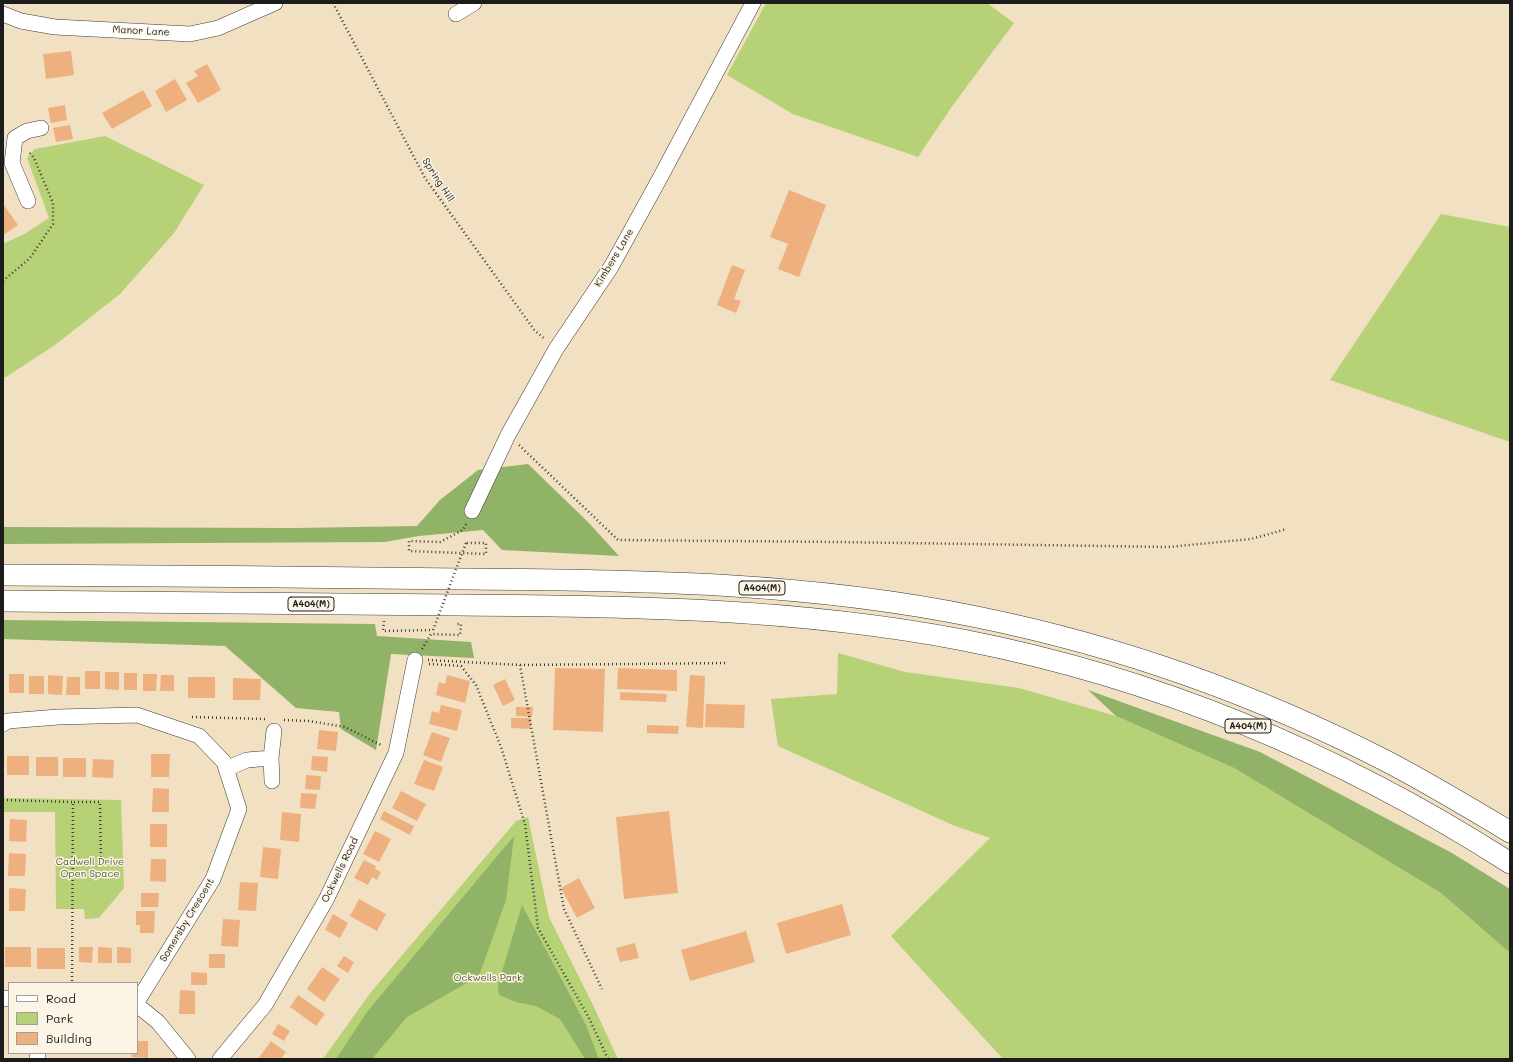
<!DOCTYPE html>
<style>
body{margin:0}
#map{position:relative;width:1513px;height:1062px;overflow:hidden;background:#f1e1c2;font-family:Mali,sans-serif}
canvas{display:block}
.frame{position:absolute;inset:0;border:4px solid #1c1c1c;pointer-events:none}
.legend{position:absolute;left:8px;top:982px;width:130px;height:72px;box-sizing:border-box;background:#fcf5e5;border:1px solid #a29e95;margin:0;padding:5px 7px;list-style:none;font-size:12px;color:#1c1c1c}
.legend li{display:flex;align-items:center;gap:8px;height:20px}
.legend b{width:20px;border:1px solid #a29e95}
</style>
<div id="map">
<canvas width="1513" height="1062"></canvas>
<div class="frame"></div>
<ul class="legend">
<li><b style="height:5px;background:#fff"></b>Road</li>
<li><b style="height:11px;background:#b7d176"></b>Park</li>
<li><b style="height:11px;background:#eeb07f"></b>Building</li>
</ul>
</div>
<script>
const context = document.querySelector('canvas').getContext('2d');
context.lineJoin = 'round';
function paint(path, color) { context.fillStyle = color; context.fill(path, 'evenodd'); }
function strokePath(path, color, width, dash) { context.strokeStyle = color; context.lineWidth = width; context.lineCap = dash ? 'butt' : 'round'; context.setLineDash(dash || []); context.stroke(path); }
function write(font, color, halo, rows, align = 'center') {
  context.font = font + ' Mali,sans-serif'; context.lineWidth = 3; context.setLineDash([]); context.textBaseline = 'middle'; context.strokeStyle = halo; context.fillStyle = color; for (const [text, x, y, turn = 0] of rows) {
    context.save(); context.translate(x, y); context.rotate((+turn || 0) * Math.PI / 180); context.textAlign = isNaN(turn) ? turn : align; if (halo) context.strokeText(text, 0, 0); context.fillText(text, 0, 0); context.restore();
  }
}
const green = new Path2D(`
 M766 3H987L1014 23 953 105 918 157 793 114 727 75Z
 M105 136 204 185 174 233 120 294 55 345 6 377H3V244L26 233 49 218 27 158 35 149Z
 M1441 214 1510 227V442L1330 380Z
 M838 653 905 672 1019 688 1116 716 1234 768 1441 893 1510 953V1059H1003L891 936 990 838 955 826 778 746 771 699 837 694Z
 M3 798 121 800 124 888 99 918 85 919 84 909H56L55 812H3Z
 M528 817 549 917 592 1003 618 1059H323L371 992 516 821Z`);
const forest = new Path2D(`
 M528 464 588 522 619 556 502 550 483 530 419 536 385 542 3 544V527L295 528 417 526 440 500 478 470Z
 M3 620 375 624 377 636 471 642 474 658 391 654 376 750 341 729 339 712 296 708 225 646 3 639Z
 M1088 690 1260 752 1452 853 1510 889V953L1441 893 1234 768 1116 716Z
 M514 836 506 900 479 976 407 1017 372 1059H336L367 1012Z
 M522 905 586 1025 599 1059H585L560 1019 536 1006 516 1002 499 995 498 985Z`);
const building = new Path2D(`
 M71 51 74 75 46 79 43 54Z
 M207 64 221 90 198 103 186 83 198 76 194 71Z
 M175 79 187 100 166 112 155 91Z
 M143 90 152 106 112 129 102 113Z
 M65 105 67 120 51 123 48 108Z
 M70 125 73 139 56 142 53 128Z
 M789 190 826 205 799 277 778 269 788 244 770 237Z
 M4 205 18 225 5 234 3 231V206Z
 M732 265 745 270 734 299 741 301 736 313 717 305Z
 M555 668 605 669 603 732 553 730Z
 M618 668 677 670V691L617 689Z
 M85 671H100V689H85Z
 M105 672H119V690L105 689Z
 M124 673H137V690H124Z
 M9 674H24V693H9Z
 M143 674H157L156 691H143Z
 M48 675 63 676 62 695 48 694Z
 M161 675H174V691H160Z
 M447 675 470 681 465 703 436 695 439 682 445 684Z
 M690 675 705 676 703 728 686 727Z
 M29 676H44V694H29Z
 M67 677H80V695H66Z
 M188 677H215V698H188Z
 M233 678 261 679 260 700H233Z
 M505 679 515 700 503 706 493 685Z
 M620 692 667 694 666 702 620 700Z
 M706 704 745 705 744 728 705 727Z
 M441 705 462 710 457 731 429 724 432 711 439 713Z
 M516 707H533L532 717 516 716Z
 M511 718H531V729L511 728Z
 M647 725 679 726 678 734 647 733Z
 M319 730 338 732 336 751 317 749Z
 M432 732 450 738 441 762 423 755Z
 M151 754H170L169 777H151Z
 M7 756H29V775H7Z
 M312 756 328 757 327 772 311 770Z
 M36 757H58V776H36Z
 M63 758H86V777H63Z
 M93 759 114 760 113 778 92 777Z
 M424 760 443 767 434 791 414 784Z
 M306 775 321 776 320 790 305 789Z
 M153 788 169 789V812H152Z
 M401 791 426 804 417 821 392 808Z
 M301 793 317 794 315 809 300 808Z
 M384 811 414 826 410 835 380 819Z
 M669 811 678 893 624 899 616 817Z
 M282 812 301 814 299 842 280 840Z
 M10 819 27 820 26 842 9 841Z
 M150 824H167V847H150Z
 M375 831 391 839 379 862 363 854Z
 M263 847 281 849 278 879 260 877Z
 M9 853 26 854 25 876H8Z
 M151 859H166V882L150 881Z
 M364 860 376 866 375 869 381 872 377 880 372 877 368 885 354 878Z
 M579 878 595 908 577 918 561 888Z
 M240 882 258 883 256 911 238 910Z
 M9 888 26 889 25 911H9Z
 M141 893H159L158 907H141Z
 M359 899 386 914 377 931 350 916Z
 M842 904 851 935 786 954 777 923Z
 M136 911H155L154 933H140V925H136Z
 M333 914 348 923 340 938 325 930Z
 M223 919 240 920 238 947 221 946Z
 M746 931 755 962 690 981 681 950Z
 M635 943 639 958 620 962 616 948Z
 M5 947H31V967H5Z
 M79 947H93L92 963 79 962Z
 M98 947 112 948V963H98Z
 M117 947 131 948V963H117Z
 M37 948H65V969H37Z
 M209 954H225V968H209Z
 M344 956 354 962 348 973 337 966Z
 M322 967 340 979 324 1002 307 989Z
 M191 972 207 973V985H191Z
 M180 990 195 991V1014H179Z
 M298 995 325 1014 316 1026 290 1007Z
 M278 1024 290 1031 284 1041 272 1034Z
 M137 1041H148V1058L131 1057 132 1053H137Z
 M271 1041 286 1052 281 1059H258Z`);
const path = new Path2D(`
 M333 3 425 178 535 331 545 339
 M3 281 30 258 53 224V203L34 158 28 151
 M519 445 618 540 839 542 1168 547 1251 539 1287 529
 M466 524 463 530 440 542 409 541V551L486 554V543H466
 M384 621 383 631 433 630
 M422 649 431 634 460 635 461 624H457
 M428 660 520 665 564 909 602 989
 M429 664 461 666 476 685 501 747 525 824 538 928 589 1018 608 1059
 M520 665 728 663
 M192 717 265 719
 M284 720 309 721 345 727 383 746
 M3 800 73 802 72 983
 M73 864 101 865 100 802H73`);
const minor = new Path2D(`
 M3 14 21 21 55 27 190 34 218 28 275 3
 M456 14 474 3
 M28 201 12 163 15 138 27 131 41 128
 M472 511 508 435 556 349 611 267 660 178 753 3
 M3 724 8 721 58 717 137 715 199 736 224 762 239 809 213 879 137 1002
 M226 769 247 760 271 758
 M272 781 271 758 274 731
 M3 999 9 998
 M137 1005 158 1022 188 1059
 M37 1059 38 1053
 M220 1059 265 1005 326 900 396 753 415 660`);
const highway = new Path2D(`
 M3 575C157 576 310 577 464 579 636 580 808 582 977 617 1120 646 1258 695 1388 762 1430 784 1470 808 1510 832
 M3 601C154 602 305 604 457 605 626 606 796 608 963 640 1158 678 1343 756 1510 863`);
const pathBridge = new Path2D(`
 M433 630 466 543`);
const shields = [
 [762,588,46],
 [311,604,46],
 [1248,726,46]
];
const shieldNames = [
 ["A404(M)",762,588],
 ["A404(M)",311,604],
 ["A404(M)",1248,726]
];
const streetNames = [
 ["Manor Lane",141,31,3],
 ["Spring Hill",438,180,57],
 ["Kimbers Lane",614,258,-59],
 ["Ockwells Road",340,870,-64],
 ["Somersby Crescent",187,920,-59]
];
const parkNames = [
 ["Cadwell Drive",90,862],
 ["Open Space",90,874],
 ["Ockwells Park",488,978]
];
paint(green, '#b7d176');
paint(forest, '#91b367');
paint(building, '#eeb07f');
strokePath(minor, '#3c3a35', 16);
strokePath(highway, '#3c3a35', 22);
strokePath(path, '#3c3a35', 2.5, [1, 3]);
strokePath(minor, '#fff', 15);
strokePath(highway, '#fff', 21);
strokePath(pathBridge, '#3c3a35', 2.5, [1, 3]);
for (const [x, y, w] of shields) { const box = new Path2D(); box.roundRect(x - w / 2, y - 7, w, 14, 3); context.fillStyle = '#fcf5e5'; context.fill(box); strokePath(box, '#1c1c1c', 1); }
write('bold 9px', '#1c1c1c', null, shieldNames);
write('10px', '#1c1c1c', '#fcf5e5', streetNames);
write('10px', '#525b3c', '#fcf5e5', parkNames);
</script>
